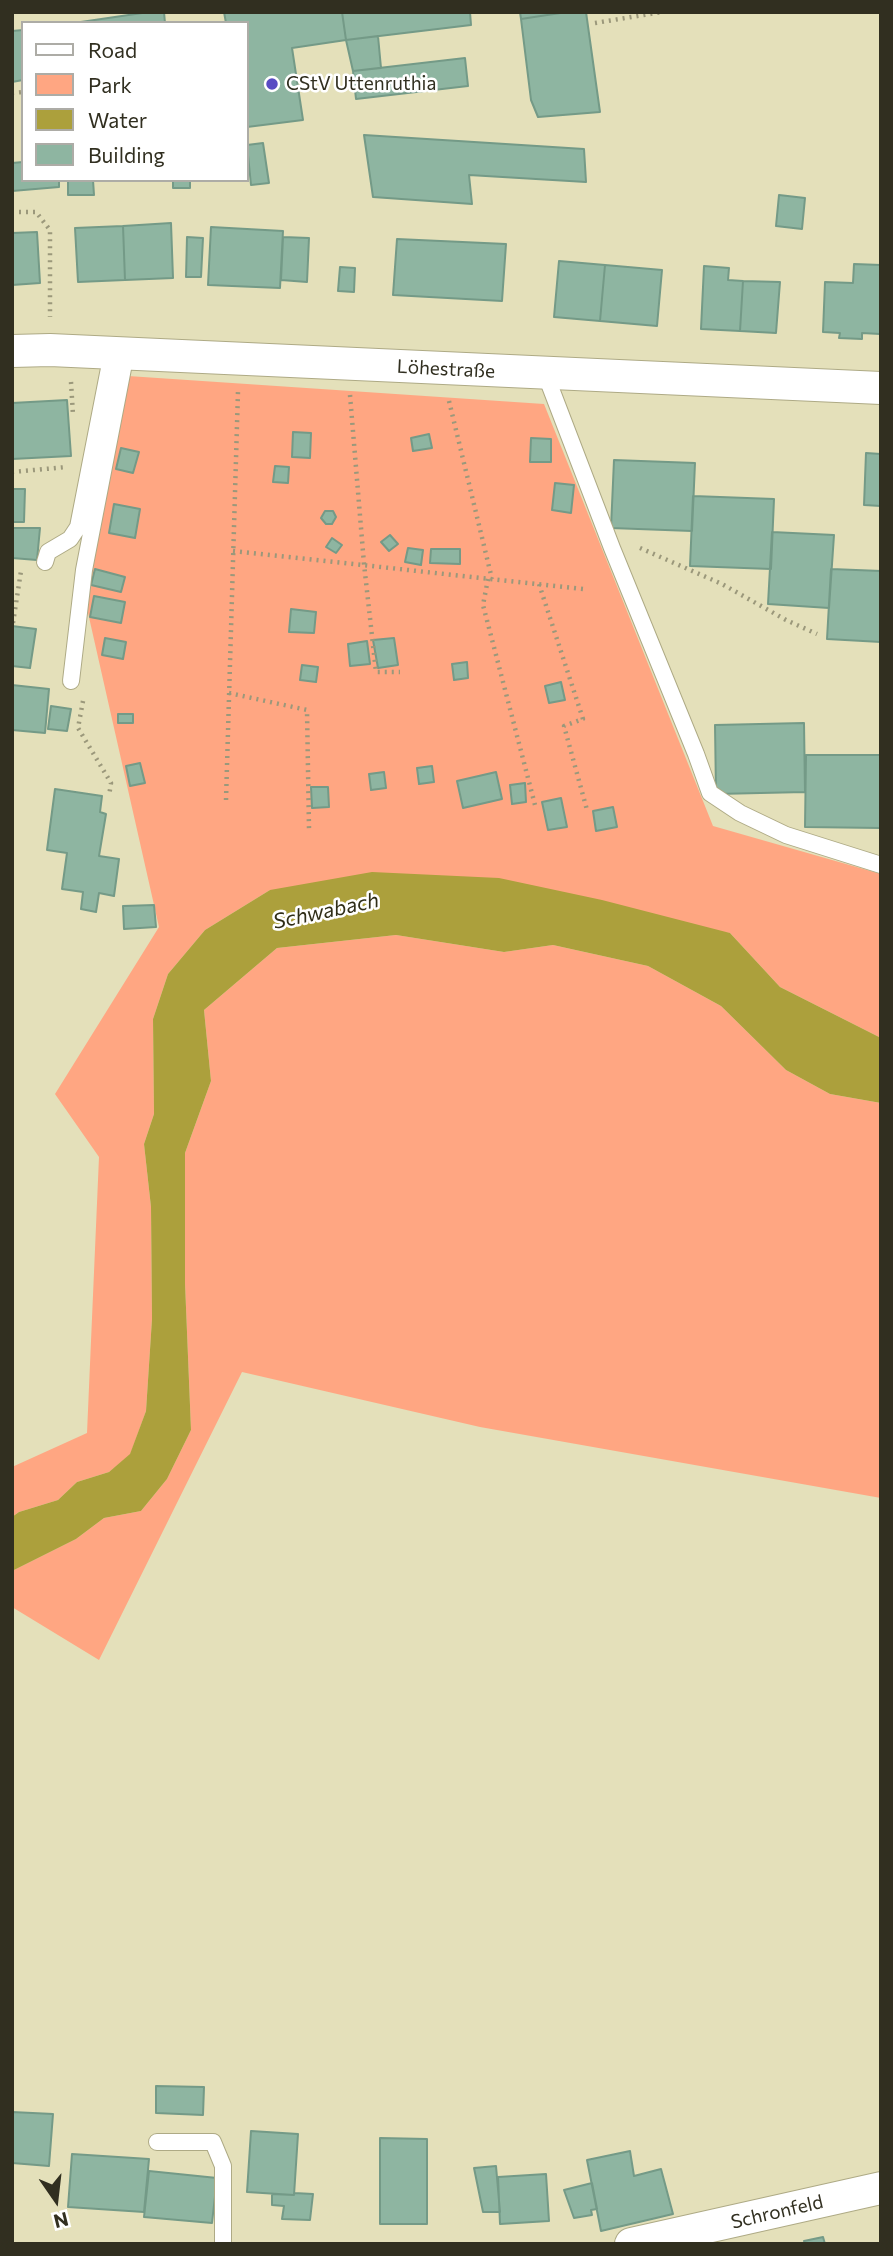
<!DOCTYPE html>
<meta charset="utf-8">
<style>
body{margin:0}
#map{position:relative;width:893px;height:2256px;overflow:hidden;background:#e4e0ba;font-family:Commissioner,sans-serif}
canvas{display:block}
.frame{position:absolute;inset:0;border:14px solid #312f20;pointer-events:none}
.legend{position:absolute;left:21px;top:21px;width:228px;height:161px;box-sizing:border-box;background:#fff;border:2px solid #adaca6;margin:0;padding:9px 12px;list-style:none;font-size:21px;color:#312f20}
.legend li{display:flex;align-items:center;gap:14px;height:35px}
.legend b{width:35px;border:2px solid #adaca6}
.north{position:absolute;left:21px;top:2165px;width:70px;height:70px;-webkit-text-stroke:5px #fff;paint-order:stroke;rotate:166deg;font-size:19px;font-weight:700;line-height:28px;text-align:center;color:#312f20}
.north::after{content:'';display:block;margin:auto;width:24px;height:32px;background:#312f20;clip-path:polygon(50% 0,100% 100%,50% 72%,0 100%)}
</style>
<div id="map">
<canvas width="893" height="2256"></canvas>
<div class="frame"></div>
<ul class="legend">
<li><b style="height:9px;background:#fff"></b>Road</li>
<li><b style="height:19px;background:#ffa682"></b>Park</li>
<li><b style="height:19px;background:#aca03c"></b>Water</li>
<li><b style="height:19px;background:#8eb5a1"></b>Building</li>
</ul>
<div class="north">N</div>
</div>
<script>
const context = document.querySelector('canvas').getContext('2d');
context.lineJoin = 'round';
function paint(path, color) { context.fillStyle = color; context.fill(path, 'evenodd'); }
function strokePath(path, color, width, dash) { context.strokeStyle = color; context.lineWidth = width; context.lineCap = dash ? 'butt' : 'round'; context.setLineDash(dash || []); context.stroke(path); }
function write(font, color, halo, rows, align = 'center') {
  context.font = font + ' Commissioner,sans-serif'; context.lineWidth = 5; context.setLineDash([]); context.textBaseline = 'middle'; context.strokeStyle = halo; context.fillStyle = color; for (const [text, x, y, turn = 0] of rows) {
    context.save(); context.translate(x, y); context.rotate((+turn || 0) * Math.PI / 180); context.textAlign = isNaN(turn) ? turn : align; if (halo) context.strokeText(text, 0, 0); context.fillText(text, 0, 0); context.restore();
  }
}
const green = new Path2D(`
 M128 376 544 404 713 826 881 874V1038L780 987 730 933 270 890 205 930 168 974 153 1019 154 1114 144 1144 151 1207 152 1319 146 1411 130 1455 109 1472 77 1482 58 1500 19 1512 12 1517V1467L87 1433 99 1157 55 1094 159 927 86 604 92 562Z
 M396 935 504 952 553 945 648 966 721 1006 786 1070 830 1094 881 1103V1498L480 1427 242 1372 99 1660 12 1607V1571L76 1539 104 1518 141 1511 167 1479 191 1430 185 1283V1153L211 1081 204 1010 277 948Z`);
const water = new Path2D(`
 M372 872 499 878 602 900 730 933 780 987 881 1038V1103L830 1094 786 1070 721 1006 648 966 553 945 504 952 396 935 277 948 204 1010 211 1081 185 1153V1283L191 1430 167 1479 141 1511 104 1518 76 1539 12 1571V1517L19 1512 58 1500 77 1482 109 1472 130 1454 146 1411 152 1319 151 1207 144 1144 154 1114 153 1019 168 974 205 930 270 890Z`);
const building = new Path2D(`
 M149 12H164L165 23H74Z
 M224 12H342L346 40 292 48 303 120 247 127V23H226Z
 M342 12H470L471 25 346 40Z
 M520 12H567L521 19Z
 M567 12H586L600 112 538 117 531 100 521 19Z
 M23 30V80L12 82V31Z
 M378 36 381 68 353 71 346 40Z
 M465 58 468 86 356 99 353 71Z
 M364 135 584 149 586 182 469 175 472 204 373 197Z
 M263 143 269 183 251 185 247 145Z
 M23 162V180H59V187L12 191V163Z
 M68 180H93L94 195H68Z
 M173 180H190V188H173Z
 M779 195 805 198 802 229 776 226Z
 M171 223 173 278 125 280 123 226Z
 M123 226 125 280 78 282 75 228Z
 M211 227 283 231 280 288 208 285Z
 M37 232 40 283 12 285V233Z
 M187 237 203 238 201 277H186Z
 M283 237 309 238 307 282 281 280Z
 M397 239 506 244 502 301 393 295Z
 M559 261 605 265 600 321 554 317Z
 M854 264 881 265 880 334 862 333V339L839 338 840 333 823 332 825 282 853 283Z
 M605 265 662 270 657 326 600 321Z
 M704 266 729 268 728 280 743 281 740 331 701 329Z
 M340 267 355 268 354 292 338 291Z
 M743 281 780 282 776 333 740 331Z
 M67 400 71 456 12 459V403Z
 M293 432 311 433 310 458 292 457Z
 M429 434 432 448 413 451 411 438Z
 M531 438 551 439V462H530Z
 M121 448 139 452 133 473 116 469Z
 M866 453 881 454V506L864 505Z
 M614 460 695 463 692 531 611 528Z
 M275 466 289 467 288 483 273 482Z
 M555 483 574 485 571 513 552 510Z
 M12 489H25L24 522H12Z
 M693 496 774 499 771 569 690 566Z
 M114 504 140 509 135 538 109 533Z
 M325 511H333L336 517 332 524H326L321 518Z
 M12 528H40L37 560 12 558Z
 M772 532 834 535 829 608 768 604Z
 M390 535 398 544 389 551 381 542Z
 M332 538 342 545 336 553 326 547Z
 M408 548 423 550 421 565 405 562Z
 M431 549H460V564L430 563Z
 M95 569 125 577 121 592 91 585Z
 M831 569 881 571V642L827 639Z
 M94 596 125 602 121 623 90 617Z
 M291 609 316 612 314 633 289 632Z
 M12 626 36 629 30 668 12 666Z
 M105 638 126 642 123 659 102 655Z
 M394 638 398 665 378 668 373 640Z
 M367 641 370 664 350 666 348 644Z
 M467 662 468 678 454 680 452 664Z
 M302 665 318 667 316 682 300 680Z
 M561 682 565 700 549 703 545 686Z
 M12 685 49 689 45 733 12 730Z
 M51 706 71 709 67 731 48 729Z
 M118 714H133V723H118Z
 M804 723 805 792 716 794 715 725Z
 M806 755H881V828L805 827Z
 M140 763 145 783 130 786 126 766Z
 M432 766 434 782 419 784 417 768Z
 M384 772 386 788 371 790 369 774Z
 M496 772 502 799 463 808 457 781Z
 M525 783 526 802 512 804 510 785Z
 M311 787H328L329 807 312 808Z
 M55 789 102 796 100 812 106 814 99 856 119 859 114 896 99 893 96 912 81 909 83 892 62 889 67 853 47 850Z
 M561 798 567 827 548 830 542 802Z
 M613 807 617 827 596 831 593 811Z
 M154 905 156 927 124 929 123 906Z
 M156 2086 204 2087 203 2115 156 2113Z
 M12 2112 53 2114 49 2166 12 2163Z
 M251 2131 298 2134 294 2195 247 2192Z
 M380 2138 427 2139V2224H380Z
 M630 2151 634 2176 661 2169 673 2214 601 2231 587 2160Z
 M72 2154 149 2159 144 2212 68 2207Z
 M496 2166 500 2212H483L474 2168Z
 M149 2171 217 2178 212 2223 144 2217Z
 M546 2174 549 2221 500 2224 498 2177Z
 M592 2183 597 2209 591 2210 592 2215 574 2218 564 2190Z
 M294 2193 313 2194 310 2220 282 2219 284 2206 272 2205V2194L294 2195Z
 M823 2237 825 2244H805L804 2241Z`);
const path = new Path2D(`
 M595 23 662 12
 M12 93 23 92
 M12 212H36L50 230V317
 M71 382 73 415
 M350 395 364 564 376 672H400
 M449 401 492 579
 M12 472 67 467
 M640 548 722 584 786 620 817 634
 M233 551 583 589
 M488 579 483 605 535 805
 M539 584 583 719 564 726 587 810
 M13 623 21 571
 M229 693 307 710 309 829
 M83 701 78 728 111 783 109 796
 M226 800 238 391`);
const service = new Path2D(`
 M545 373 612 548 696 754 710 793 740 813 786 835 881 865
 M45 562 48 552 70 539 78 527 112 353
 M71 681 84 570 126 353
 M157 2142H213L223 2166V2244`);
const minor = new Path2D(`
 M12 351 50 350 881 388
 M631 2244 881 2188`);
const markers = [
 [272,84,7,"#584bc3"]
];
const poiNames = [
 ["CStV Uttenruthia",286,84]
];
const streetNames = [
 ["Löhestraße",446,369,3],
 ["Schronfeld",777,2212,-13]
];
const waterNames = [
 ["Schwabach",326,911,-12]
];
paint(green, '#ffa682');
paint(water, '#aca03c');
paint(building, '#8eb5a1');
strokePath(building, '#749a87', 2);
strokePath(service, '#aeaa85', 18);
strokePath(minor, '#aeaa85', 34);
strokePath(path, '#9b987b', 4.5, [2, 5]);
strokePath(service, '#fff', 16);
strokePath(minor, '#fff', 32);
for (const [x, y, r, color] of markers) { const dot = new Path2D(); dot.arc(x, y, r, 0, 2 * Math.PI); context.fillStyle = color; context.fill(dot); strokePath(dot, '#fff', 2.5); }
write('19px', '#312f20', '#fff', poiNames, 'left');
write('19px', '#312f20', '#fff', streetNames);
write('italic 21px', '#2f2d17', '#fff', waterNames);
</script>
